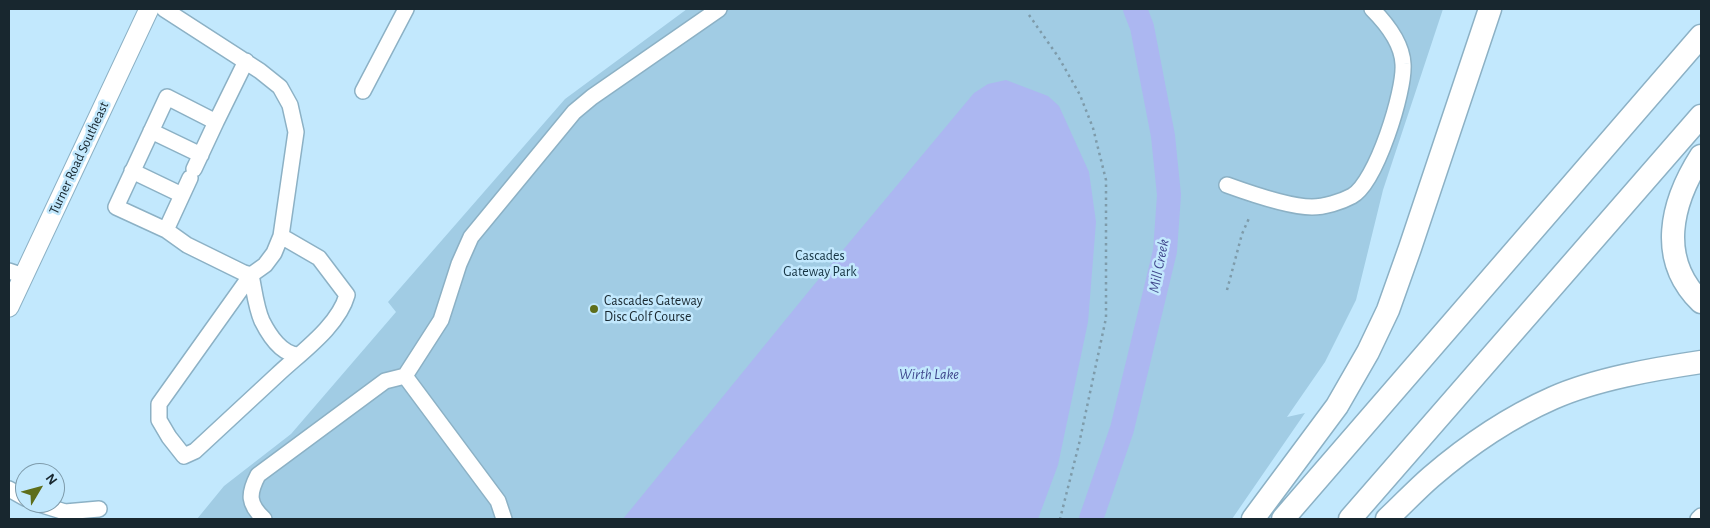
<!DOCTYPE html>
<style>
body{margin:0}
#map{position:relative;width:1710px;height:528px;overflow:hidden;background:#c2e8fd;font-family:"Alegreya Sans",sans-serif}
canvas{display:block}
.frame{position:absolute;inset:0;border:10px solid #18272f;pointer-events:none}
.north{position:absolute;left:15px;top:463px;width:50px;height:50px;box-sizing:border-box;background:#c2e8fd;border:1px solid #7e9bab;border-radius:50%;rotate:53deg;font-size:14px;font-weight:700;line-height:20px;text-align:center;color:#18272f}
.north::after{content:'';display:block;margin:auto;width:18px;height:22px;background:#5e6e1b;clip-path:polygon(50% 0,100% 100%,50% 72%,0 100%)}
</style>
<div id="map">
<canvas width="1710" height="528"></canvas>
<div class="frame"></div>
<div class="north">N</div>
</div>
<script>
const context = document.querySelector('canvas').getContext('2d');
context.lineJoin = 'round';
function paint(path, color) { context.fillStyle = color; context.fill(path, 'evenodd'); }
function strokePath(path, color, width, dash) { context.strokeStyle = color; context.lineWidth = width; context.lineCap = dash ? 'butt' : 'round'; context.setLineDash(dash || []); context.stroke(path); }
function write(font, color, halo, rows, align = 'center') {
  context.font = font + ' "Alegreya Sans",sans-serif'; context.lineWidth = 5; context.setLineDash([]); context.textBaseline = 'middle'; context.strokeStyle = halo; context.fillStyle = color; for (const [text, x, y, turn = 0] of rows) {
    context.save(); context.translate(x, y); context.rotate((+turn || 0) * Math.PI / 180); context.textAlign = isNaN(turn) ? turn : align; if (halo) context.strokeText(text, 0, 0); context.fillText(text, 0, 0); context.restore();
  }
}
const green = new Path2D(`
 M687 9H1443L1383 190 1356 300 1325 362 1287 417 1305 413 1232 519H197L224 486 291 434 396 312 388 302 565 99Z`);
const water = new Path2D(`
 M1006 80 1048 96 1059 106 1089 172 1096 222 1088 322 1058 465 1038 519H623L813 286 974 93 988 84Z`);
const river = new Path2D(`
 M1091 519 1122 429 1165 251 1169 195 1163 136 1142 27 1135 9`);
const path = new Path2D(`
 M1029 15 1059 58 1080 95 1093 128 1106 180V318L1079 444 1060 519
 M1227 290 1242 234 1250 216`);
const minor = new Path2D(`
 M164 9 260 71 280 87 290 105 296 132 281 236 274 253 265 265 251 275 244 273 187 245 166 230 116 207 167 97 216 122 246 61
 M363 91 406 9
 M151 131 201 155
 M194 169 216 122
 M132 171 182 195
 M1227 185C1249 193 1288 207 1312 207 1324 207 1341 202 1352 196 1376 183 1405 91 1403 64 1402 42 1386 23 1372 9
 M166 230 190 178
 M9 271 24 276
 M251 275 159 404V420L169 437 184 456 195 451C222 426 249 401 277 375 300 353 338 327 347 295L319 258 281 236
 M251 275C254 289 256 308 262 321 269 335 282 355 299 355
 M405 376 498 501 504 519
 M9 489 25 498
 M36 503 65 512 99 509
 M264 519C248 504 248 494 258 475L385 381 405 376 441 320 459 264 471 237 574 112 592 97 719 9
 M1698 519 1701 516`);
const major = new Path2D(`
 M9 307 149 9`);
const highway = new Path2D(`
 M1701 156C1671 203 1657 259 1701 302
 M1253 519 1337 406 1368 352 1388 310 1410 248 1490 9
 M1283 519 1701 36
 M1350 519 1701 116
 M1387 519C1402 505 1416 490 1431 477 1467 446 1510 417 1553 398 1596 379 1654 369 1701 362`);
const markers = [
 [594,309,5,"#5e6e1b"]
];
const streetNames = [
 ["Turner Road Southeast",79,158,-65]
];
const parkNames = [
 ["Cascades",820,256],
 ["Gateway Park",820,272]
];
const poiNames = [
 ["Cascades Gateway",604,301],
 ["Disc Golf Course",604,317]
];
const waterNames = [
 ["Mill Creek",1159,266,-79],
 ["Wirth Lake",929,374]
];
paint(green, '#a1cce4');
paint(water, '#acb7f1');
strokePath(river, '#acb7f1', 24);
strokePath(minor, '#8cb1c5', 18);
strokePath(major, '#8cb1c5', 21);
strokePath(highway, '#8cb1c5', 25);
strokePath(path, '#7e9baa', 2.5, [2.5, 4]);
strokePath(minor, '#fff', 15);
strokePath(major, '#fff', 19);
strokePath(highway, '#fff', 22);
for (const [x, y, r, color] of markers) { const dot = new Path2D(); dot.arc(x, y, r, 0, 2 * Math.PI); context.fillStyle = color; context.fill(dot); strokePath(dot, '#c2e8fd', 2); }
write('14px', '#18272f', '#c2e8fd', streetNames);
write('14px', '#153342', '#c2e8fd', parkNames);
write('14px', '#18272f', '#c2e8fd', poiNames, 'left');
write('italic 15px', '#41488d', '#c2e8fd', waterNames);
</script>
